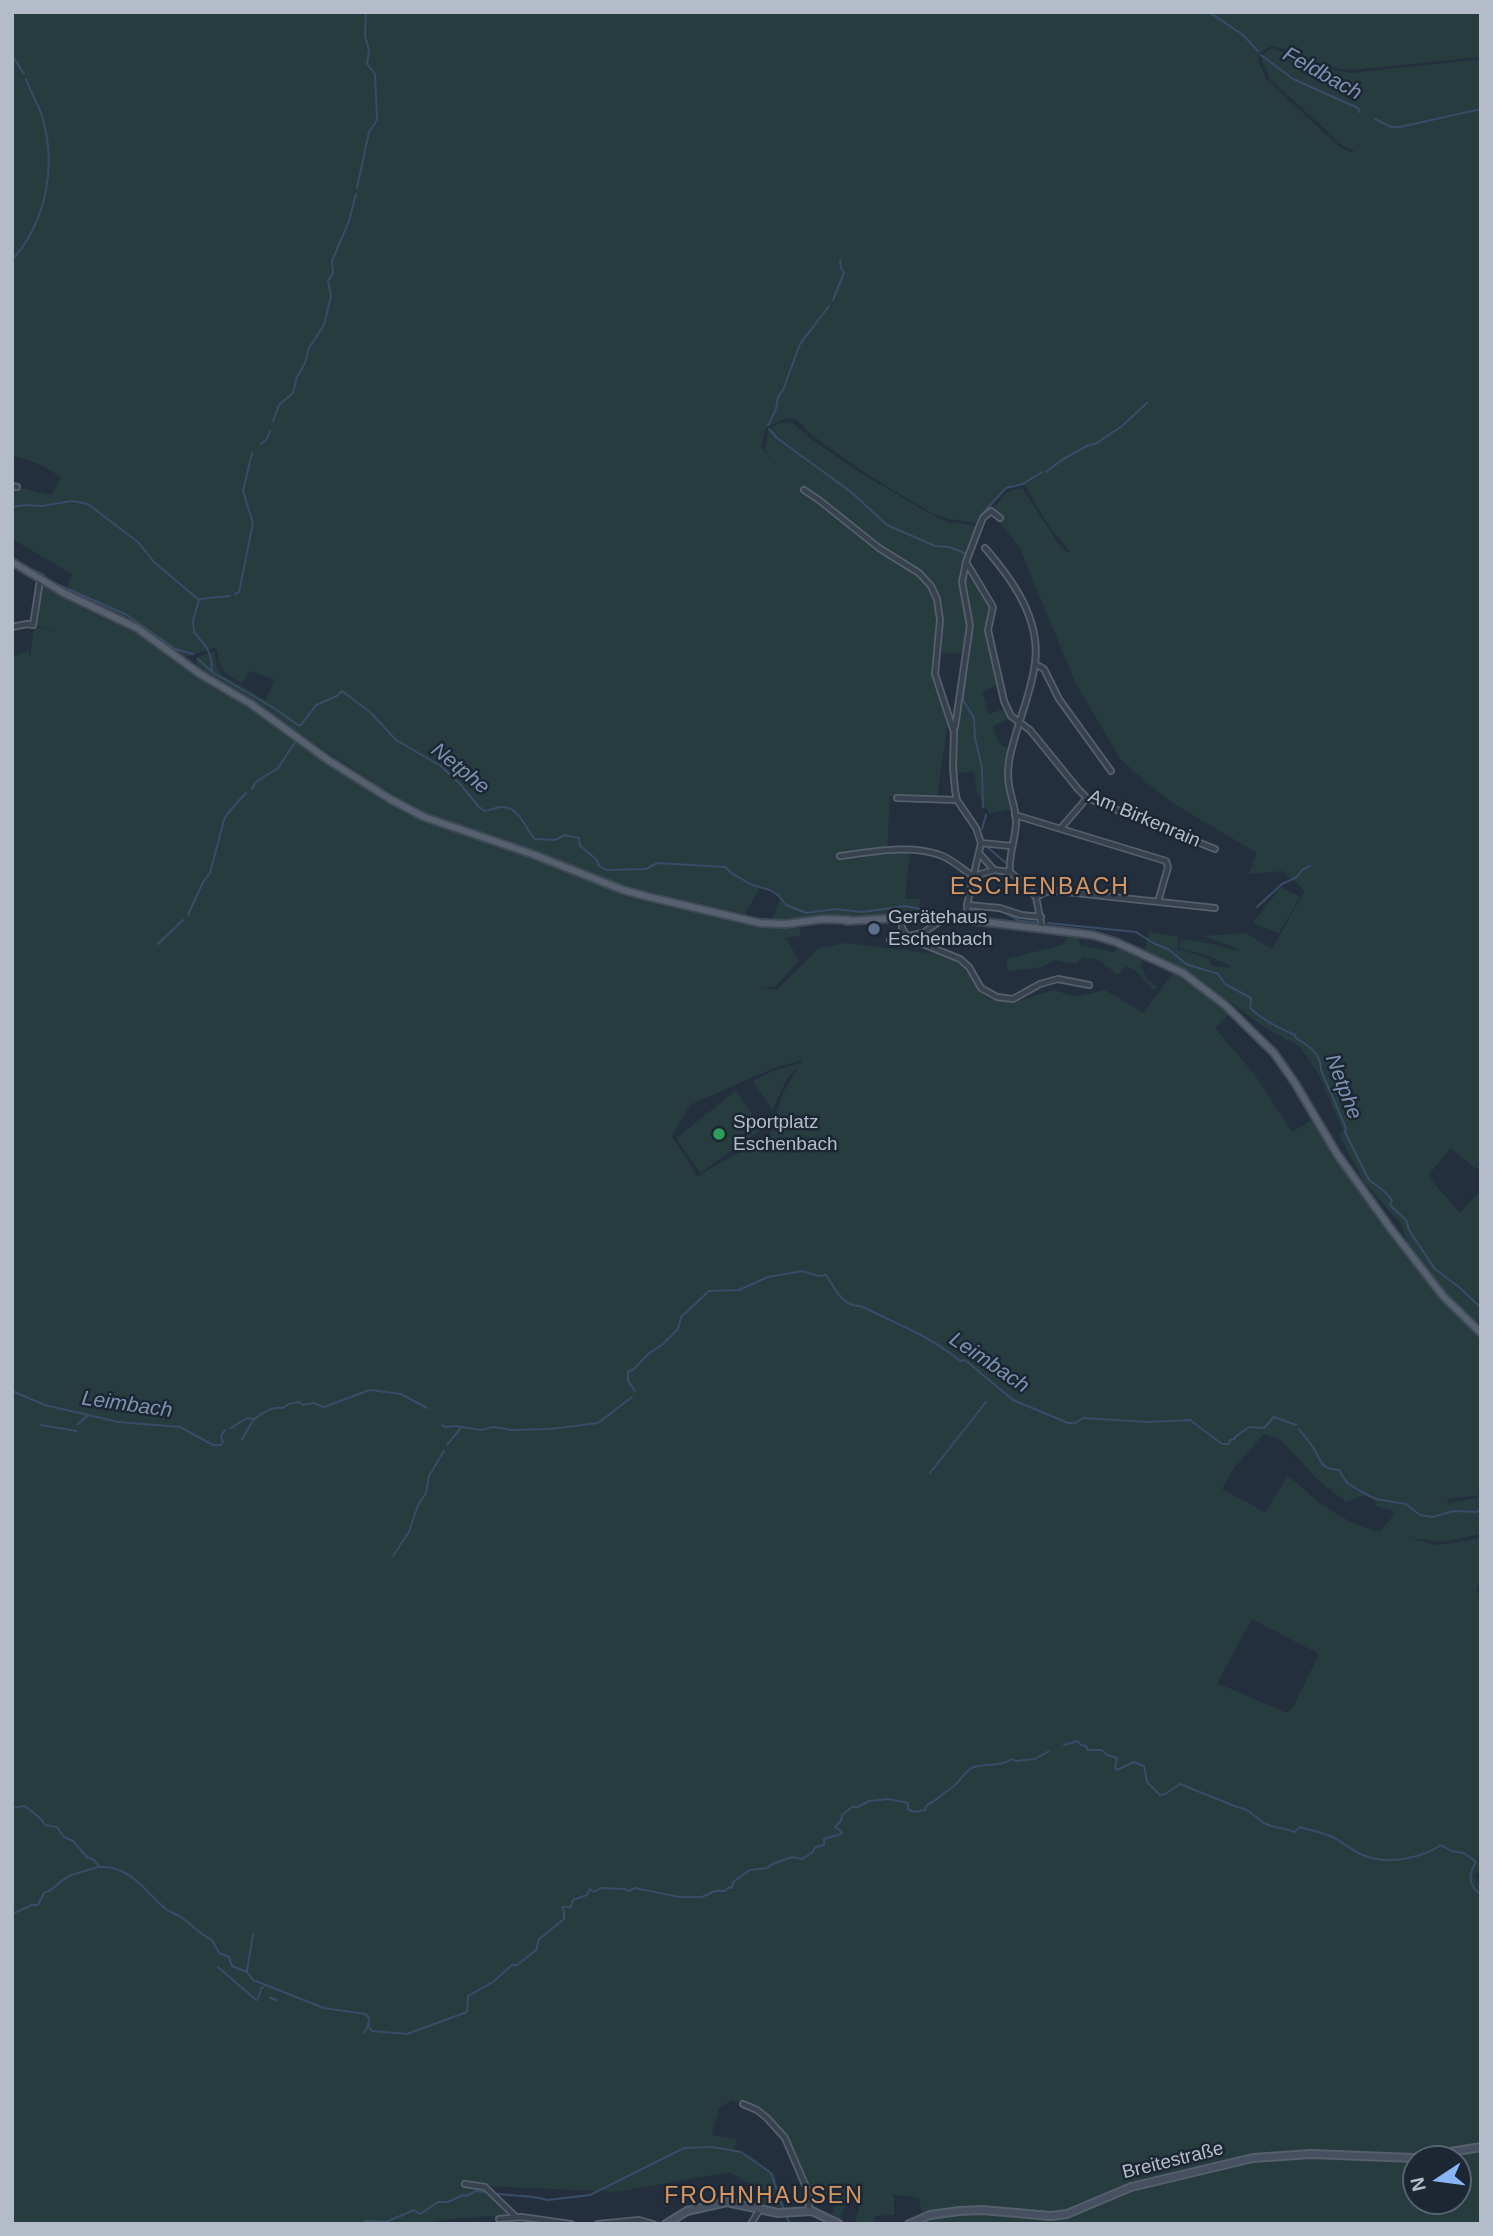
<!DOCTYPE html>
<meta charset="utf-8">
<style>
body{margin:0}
#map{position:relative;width:1493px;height:2236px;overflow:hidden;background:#242f3e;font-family:Arial,sans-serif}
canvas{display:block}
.frame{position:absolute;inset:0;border:14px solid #b4bcc9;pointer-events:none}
.north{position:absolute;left:1402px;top:2145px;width:70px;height:70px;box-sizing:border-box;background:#1d2633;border:2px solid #59626f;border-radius:50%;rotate:257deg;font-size:19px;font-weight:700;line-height:28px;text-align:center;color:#b4bcc9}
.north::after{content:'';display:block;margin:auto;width:24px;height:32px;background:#8ab4f8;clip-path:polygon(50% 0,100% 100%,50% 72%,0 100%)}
</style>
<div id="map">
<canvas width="1493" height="2236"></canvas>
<div class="frame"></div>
<div class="north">N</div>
</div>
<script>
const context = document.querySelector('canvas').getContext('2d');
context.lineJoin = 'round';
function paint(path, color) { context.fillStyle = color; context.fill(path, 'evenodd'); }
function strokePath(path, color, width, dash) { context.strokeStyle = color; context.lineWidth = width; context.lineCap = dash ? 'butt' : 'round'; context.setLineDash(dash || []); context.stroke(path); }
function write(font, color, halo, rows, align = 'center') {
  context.font = font + ' Arial,sans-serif'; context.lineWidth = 5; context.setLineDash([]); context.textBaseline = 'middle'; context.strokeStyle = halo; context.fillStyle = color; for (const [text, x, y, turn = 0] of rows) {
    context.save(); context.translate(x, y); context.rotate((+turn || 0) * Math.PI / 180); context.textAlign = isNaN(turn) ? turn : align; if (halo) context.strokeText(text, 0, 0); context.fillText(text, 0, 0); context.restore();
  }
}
const green = new Path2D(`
 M12 12H1481V57L1352 70 1328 67 1284 49 1271 46 1260 54 1258 61 1267 80 1340 147 1352 153 1354 151 1342 145 1270 79 1262 61V55L1272 48 1327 69 1352 73 1481 59V1172L1450 1148 1428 1176 1460 1213 1481 1190V1329L1430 1275 1408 1246 1402 1225 1364 1182 1339 1135 1343 1131 1319 1075 1300 1047 1264 1027 1188 971 1145 950 1149 932 1179 937 1177 949 1208 958 1212 966 1230 968 1231 966 1209 956 1179 948 1181 939 1212 944 1237 951V948L1203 936 1246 933 1272 949 1305 891 1283 871 1249 874 1257 853 1176 805 1159 793 1121 760 1075 682 1019 546 991 512C1000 500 1007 486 1023 489L1058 543 1068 553 1070 552 1049 526 1025 486 1017 483 1004 489 977 523 950 519 933 514 862 471 813 436 797 420 790 418 783 419 766 428 761 447 779 468 765 450 768 430 779 423 792 422 811 439 859 472 932 515 948 522 972 525 976 527 963 561 960 576V587L968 628 965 654 934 653 933 674 948 721 937 797 890 796 887 853 910 851 905 899H920L918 913 812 917 772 921 781 897 771 889 760 886 741 923 776 928H800V936L786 938 799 961 775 987 758 989H778L819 948 845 943 937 954 957 959 963 964 975 986 988 999 1012 1003 1054 990 1069 995 1081 996 1105 990 1143 1013 1173 973 1224 1007 1230 1013 1215 1028 1255 1075 1292 1132 1313 1119 1341 1163 1430 1285 1481 1337V1495L1448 1499 1447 1503 1481 1497V1534L1441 1542 1407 1537 1437 1545 1481 1538V1576L1477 1592 1481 1593V1870L1477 1872 1474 1877 1478 1882 1481 1876V2224H924L919 2198 890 2194 894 2196V2215L875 2216 874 2224H855L863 2193 851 2192 840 2219 832 2215 836 2202 810 2191 782 2131 757 2109 731 2100 719 2109 712 2135 737 2139 734 2149 752 2157 774 2174 783 2208 757 2204 766 2193 729 2172 617 2192 486 2186 485 2188 508 2213 507 2215 440 2220 432 2224H12V657L29 650 30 659 34 627 58 632 34 625 41 584 125 624 144 636 184 668 435 824 541 859V854L473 832 415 809 197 668 196 658 214 651 218 670 224 676 265 700 275 680 250 671 242 683C221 673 221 668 216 647L182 658 137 623 66 590 72 574 12 539V486L52 495 61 477 39 464 12 455ZM802 1060 801 1063 775 1070 753 1081 773 1111C779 1095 785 1078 798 1067L784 1091 769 1136 697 1176 672 1136 690 1105 774 1068ZM1264 1434 1281 1440 1319 1481 1346 1502 1364 1495 1376 1501 1375 1506 1396 1512 1380 1532C1340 1522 1319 1502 1288 1476L1265 1512 1222 1489 1234 1468ZM1252 1619 1319 1654 1294 1705 1287 1713 1217 1683ZM1416 2159H1458V2201H1416Z
 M966 565 991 607 986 631 998 685 982 692 989 714 1004 709 1009 719 993 726 999 744 1010 748C1006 769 1007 788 1012 809L989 814 977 793 974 771 956 774 957 732 971 626 963 581Z
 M1281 887 1300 897 1279 933 1253 923Z
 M1071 934 1079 937V945L1113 952 1119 947 1144 958 1140 965 1148 980 1157 987 1154 990 1135 970 1126 966 1118 975 1097 959 1083 957 1076 964 1055 960 1042 967 1008 971 1006 959 1062 945Z
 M736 1091 762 1129 700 1173 676 1138Z`);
const stream = new Path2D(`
 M1209 12 1243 35 1258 51
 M12 55 24 74
 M1261 55 1293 79 1358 108 1359 112
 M1375 119 1391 127H1400L1481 109
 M357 188 369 132 377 120 375 74 367 64 369 50 365 36 366 12
 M12 260C48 220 57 162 41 113 37 102 30 91 26 79
 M833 300 844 273 841 268 840 260
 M273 421 279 405 293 393 297 377 305 363 309 348 324 325 331 296 328 281 333 273 332 261 349 221 356 194
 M768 425 776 409 778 397 783 390 800 344 829 306
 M769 429 777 438 851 492 887 525 935 546 949 547 967 554
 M261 444 267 439 270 431
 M1046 472 1063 459 1087 446 1097 443 1122 426 1147 403
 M12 507 25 505 42 506 72 501 88 504 139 543 154 562 199 600 193 621 194 632 207 648 211 659 212 672 274 708 298 725H301L316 705 337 696 342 691 370 712 396 740 441 766 461 785 479 807 485 811C491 810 496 807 502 807 520 807 525 829 535 839L555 840 565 835 579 838 580 846 596 859 599 866 606 870 646 869 657 863 725 867 733 874 752 885 770 890 779 896 786 905 807 913 834 909 863 912 905 906 943 913 957 914 981 909 992 910 1003 912 1020 921 1035 922
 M979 523 981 515 1006 488 1023 484 1042 472
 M33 570 44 575
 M59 585 127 615 175 649 193 654
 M235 594 239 592 253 523 243 491 252 453
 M200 599 230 596
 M968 656 963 700 974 718 975 738 982 767 983 807
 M198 659 212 672
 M252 789 256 782 278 768 296 741
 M982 829 986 815
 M986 846 1006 863
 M1257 907 1282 884 1297 877 1302 870 1310 866
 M188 915 203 882 210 873 224 820 227 814 246 793
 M1048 923 1136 932 1155 944 1168 949 1186 964 1218 974 1225 984 1251 998 1250 1008C1264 1021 1278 1028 1295 1035L1296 1038C1310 1047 1321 1053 1321 1070L1346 1128 1345 1132 1369 1180 1384 1191 1392 1200 1390 1205 1406 1220 1409 1230 1435 1269 1459 1287 1481 1308
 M158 944 183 920
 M12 1391 45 1405 118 1422 180 1427 213 1445H221L223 1442 221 1436 225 1430
 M635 1391 628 1381V1371L633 1370 648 1354 663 1344 678 1329 681 1317 709 1291 739 1290 768 1277 802 1271 819 1276 826 1275C835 1288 842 1307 861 1306 896 1324 931 1336 960 1361L965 1360 1013 1400 1068 1423H1075L1083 1418 1147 1422 1190 1420 1222 1444H1229L1230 1440 1235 1439V1437L1249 1427 1264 1428 1274 1417 1296 1425
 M78 1424 88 1415
 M41 1425 76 1431
 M442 1425 445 1427 456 1426 481 1430 493 1427 512 1430 550 1429 598 1423 632 1397
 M231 1428 247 1418 254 1419C263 1413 272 1406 283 1408L289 1404 299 1402 303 1405 313 1403 324 1407 370 1390 401 1394 427 1408
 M1299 1429C1304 1436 1310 1442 1314 1449 1322 1462 1320 1469 1339 1470L1347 1483 1362 1492 1376 1499 1406 1504 1420 1515 1432 1517 1454 1511 1477 1512 1481 1508
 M242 1439 254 1419
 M447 1445 460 1429
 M930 1473 986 1402
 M393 1556 409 1532 418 1505 426 1493 429 1476 444 1451
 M1064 1745 1077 1741 1081 1745 1086 1746 1088 1750H1102L1107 1755 1117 1758 1115 1768 1117 1770 1134 1762 1144 1766 1147 1782 1160 1795 1165 1794 1180 1784 1237 1807C1249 1808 1256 1819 1266 1824 1275 1828 1285 1828 1294 1832L1300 1827 1303 1828C1313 1831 1325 1833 1335 1838 1345 1844 1356 1854 1368 1857 1390 1864 1422 1858 1441 1845L1451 1851 1464 1853 1476 1862C1468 1874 1468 1886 1481 1894
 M12 1808 25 1806 41 1819 45 1825 57 1827 64 1837 73 1841 87 1857 94 1860 100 1867C131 1865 146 1893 167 1910 172 1913 177 1914 181 1917 192 1925 200 1934 212 1940L219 1953 229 1957 232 1966 247 1972 253 1980 324 2008 365 2014 369 2018 368 2026 372 2031 407 2034 467 2012 468 1996 493 1982 512 1965H517L536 1950 539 1939 564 1919V1912L562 1907H571L573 1900 587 1895 590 1889 594 1892 601 1888 625 1889 628 1891 635 1888 679 1897H702L715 1891H725L729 1887 732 1888 733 1882 750 1870 768 1868 770 1865 792 1857 802 1859 813 1852 815 1847 824 1845V1839L841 1834 842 1832 835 1827 841 1821 842 1815 852 1807H858L869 1801 889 1799 908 1803V1809L914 1812 925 1810 927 1805C937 1800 945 1792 954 1786 961 1780 965 1770 974 1767 988 1763 1000 1767 1012 1759L1015 1761 1035 1759 1049 1751
 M12 1914 32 1905H38L44 1893C54 1890 60 1880 69 1876 74 1874 92 1869 98 1867
 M218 1967 255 1999
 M247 1971 253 1934
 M270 1998 277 2000
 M257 2000 262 1987 263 1988
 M364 2033 368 2026
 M497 2194 534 2197 548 2200 590 2195 684 2148 712 2147 741 2152 771 2173 784 2210
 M468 2195 476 2191 485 2192
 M786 2215 790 2224
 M362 2224 366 2221 386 2222 414 2210 420 2214 438 2202H448L463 2195 467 2196`);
const street = new Path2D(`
 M12 486 17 487
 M804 490 819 500 879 548 919 573 931 586 937 599 940 620 935 674 954 732 953 767 955 790 957 800 976 828 981 843 967 905 968 920
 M985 548C1012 579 1041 619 1035 663 1031 696 1015 728 1009 761 1005 787 1014 797 1016 819 1017 836 1008 854 1010 872
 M966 562 993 607 988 630 1004 701 1011 716 1030 730 1078 789 1087 798 1215 849
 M12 627 27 624 33 625 40 580
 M1035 664 1044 669 1059 699 1111 771
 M955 727 970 626 962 582 966 562 980 525 983 518 991 511 1000 518
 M897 798 957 800
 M1015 815 1166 861 1168 867 1158 902
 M1061 828 1087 798
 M981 843 1011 846
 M979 853 994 870
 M840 856C872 852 910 844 940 855 952 859 963 870 973 876
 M974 876 994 870 1010 872 1021 881 1036 897 1042 928
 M1036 897 1046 892 1057 891 1215 908
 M967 905 1000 908 1021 915 1041 917
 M902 917V928L908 938 960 959 969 967 981 988 997 997 1013 999 1040 984 1058 979 1089 985
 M890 940 923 933 943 919
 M743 2104 757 2110 767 2118 785 2138 809 2194V2211
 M465 2184 485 2187 516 2217
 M499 2219 521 2217 571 2224
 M598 2224 639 2220 653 2224
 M751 2224 760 2209`);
const secondary = new Path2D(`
 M666 2224 687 2211 727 2202 778 2213 812 2211 839 2224
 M909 2224 930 2215 959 2211 982 2210 1051 2216 1067 2214 1131 2187 1253 2158 1311 2154 1414 2158 1481 2147`);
const primary = new Path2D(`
 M12 562 64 593 137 628 200 674 251 704 328 760 390 799 424 817 532 854 623 890 649 897 760 923 786 924 823 919 849 920
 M846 921 917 917 968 920 1093 935 1116 942 1183 973 1225 1005 1274 1053 1295 1083 1337 1154 1391 1229 1443 1296 1481 1333`);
const markers = [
 [874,929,7,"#5c6f8a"],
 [719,1134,7,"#2e9e5b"]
];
const streetNames = [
 ["Am Birkenrain",1144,819,23],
 ["Breitestraße",1173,2161,-14]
];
const poiNames = [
 ["Gerätehaus",888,918],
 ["Eschenbach",888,940],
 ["Sportplatz",733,1123],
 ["Eschenbach",733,1145]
];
const waterNames = [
 ["Feldbach",1322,74,29],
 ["Netphe",460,769,39],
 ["Netphe",1343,1087,69],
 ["Leimbach",989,1363,34],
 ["Leimbach",127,1405,8]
];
const quarterNames = [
 ["ESCHENBACH",1040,888],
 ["FROHNHAUSEN",764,2197]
];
paint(green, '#263c3f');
strokePath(stream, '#394c67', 2);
strokePath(street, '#565f6c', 8);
strokePath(secondary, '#565f6c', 10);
strokePath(primary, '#414a57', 10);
strokePath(street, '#38414e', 4.5);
strokePath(secondary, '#465061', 6);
strokePath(primary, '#56606e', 6);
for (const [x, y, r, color] of markers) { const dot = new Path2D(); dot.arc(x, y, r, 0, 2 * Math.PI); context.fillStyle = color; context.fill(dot); strokePath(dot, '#1d2633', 2.5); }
write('19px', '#b4bcc9', '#1d2633', streetNames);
write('19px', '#b4bcc9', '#1d2633', poiNames, 'left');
write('italic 21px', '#7c92b1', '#1d2633', waterNames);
context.letterSpacing = '2px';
write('23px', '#d59563', '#1d2633', quarterNames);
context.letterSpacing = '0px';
</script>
